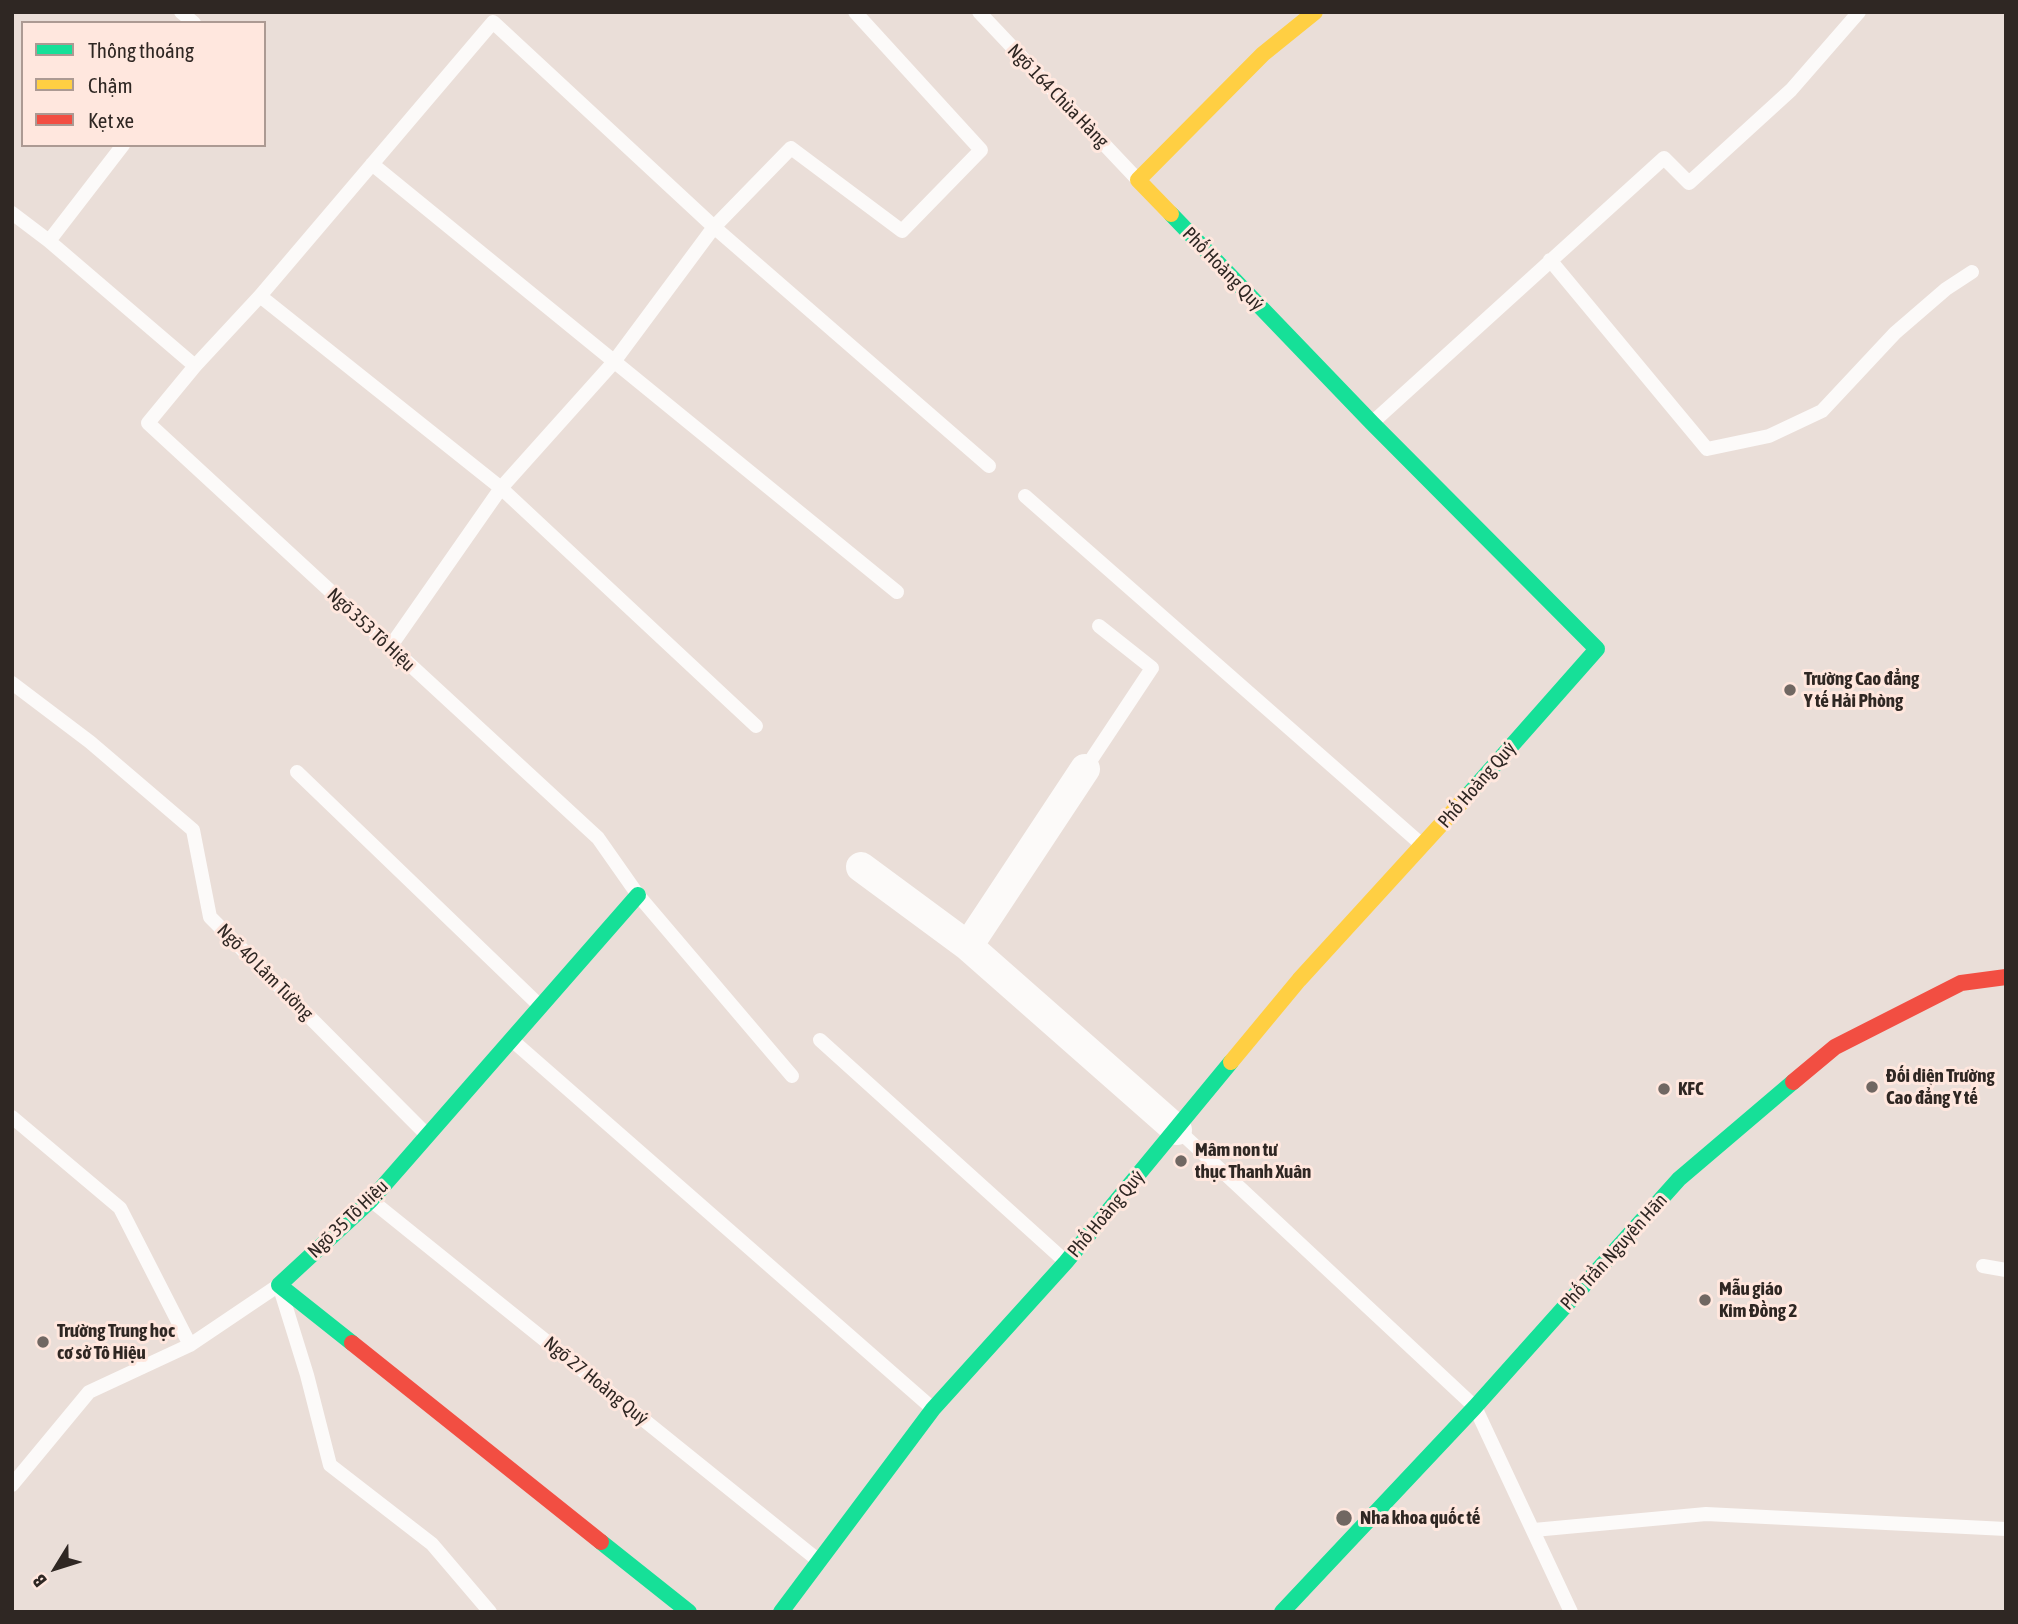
<!DOCTYPE html>
<meta charset="utf-8">
<style>
body{margin:0}
#map{position:relative;width:2018px;height:1624px;overflow:hidden;background:#eaded8;font-family:"Asap Condensed",sans-serif}
canvas{display:block}
.frame{position:absolute;inset:0;border:14px solid #2f2723;pointer-events:none}
.legend{position:absolute;left:21px;top:21px;width:245px;height:126px;box-sizing:border-box;background:#ffe7de;border:2px solid #ac9a93;margin:0;padding:9px 12px;list-style:none;font-size:21px;color:#2f2723}
.legend li{display:flex;align-items:center;gap:14px;height:35px}
.legend b{width:35px;border:2px solid #ac9a93}
.north{position:absolute;left:21px;top:1533px;width:70px;height:70px;-webkit-text-stroke:5px #ffe7de;paint-order:stroke;rotate:232deg;font-size:19px;font-weight:700;line-height:28px;text-align:center;color:#2f2723}
.north::after{content:'';display:block;margin:auto;width:24px;height:32px;background:#2f2723;clip-path:polygon(50% 0,100% 100%,50% 72%,0 100%)}
</style>
<div id="map">
<canvas width="2018" height="1624"></canvas>
<div class="frame"></div>
<ul class="legend">
<li><b style="height:9px;background:#16e098"></b>Thông thoáng</li>
<li><b style="height:9px;background:#ffcf43"></b>Chậm</li>
<li><b style="height:9px;background:#f24e42"></b>Kẹt xe</li>
</ul>
<div class="north">B</div>
</div>
<script>
const context = document.querySelector('canvas').getContext('2d');
context.lineJoin = 'round';
function strokePath(path, color, width, dash) { context.strokeStyle = color; context.lineWidth = width; context.lineCap = dash ? 'butt' : 'round'; context.setLineDash(dash || []); context.stroke(path); }
function write(font, color, halo, rows, align = 'center') {
  context.font = font + ' "Asap Condensed",sans-serif'; context.lineWidth = 6; context.setLineDash([]); context.textBaseline = 'middle'; context.strokeStyle = halo; context.fillStyle = color; for (const [text, x, y, turn = 0] of rows) {
    context.save(); context.translate(x, y); context.rotate((+turn || 0) * Math.PI / 180); context.textAlign = isNaN(turn) ? turn : align; if (halo) context.strokeText(text, 0, 0); context.fillText(text, 0, 0); context.restore();
  }
}
const lane = new Path2D(`
 M181 12 194 23
 M979 12 1137 179
 M372 164 897 592
 M12 213 49 241 195 366 260 296
 M49 241 123 145
 M1550 260 1707 449 1769 436 1822 411 1895 333 1946 289 1972 272
 M195 366 148 423 598 838 638 895 792 1076
 M1373 422 1664 158 1689 183 1791 90 1859 12
 M1025 496 1421 844
 M390 647 501 488 613 363 714 227 989 466
 M12 683 90 742 193 830 210 917 427 1135
 M756 726 501 488 260 296 493 22 714 227 791 148 902 231 981 150 855 12
 M1085 769 1152 668 1099 626
 M297 772 539 1005
 M820 1040 1066 1262
 M513 1041 932 1408
 M12 1117 120 1208 190 1345
 M1178 1130 1475 1407 1571 1612
 M372 1201 819 1561
 M1983 1266 2006 1270
 M12 1485 89 1392 190 1345 279 1285 307 1375 330 1465 432 1544 490 1612
 M1534 1530 1706 1514 2006 1529`);
const street = new Path2D(`
 M861 867 968 946 1177 1130
 M968 946 1085 769`);
const fast = new Path2D(`
 M1171 214 1372 423 1597 649 1468 795
 M352 1343 279 1285 371 1200 638 895
 M601 1542 689 1612
 M781 1612 933 1409 1066 1262 1231 1062
 M1282 1612 1475 1407 1679 1179 1793 1082`);
const slow = new Path2D(`
 M1171 214 1138 180 1263 54 1315 12
 M1231 1062 1299 980 1468 795`);
const jam = new Path2D(`
 M1793 1082 1835 1047 1961 983 2006 977
 M352 1343 601 1542`);
const markers = [
 [1790,690,7,"#706762"],
 [1872,1087,7,"#706762"],
 [1664,1089,7,"#706762"],
 [1181,1161,7,"#706762"],
 [1705,1300,7,"#706762"],
 [43,1342,7,"#706762"],
 [1344,1518,9,"#706762"]
];
const streetNames = [
 ["Ngõ 164 Chùa Hàng",1058,96,46],
 ["Phố Hoàng Quý",1223,269,46],
 ["Ngõ 353 Tô Hiệu",371,630,43],
 ["Phố Hoàng Quý",1477,785,-49],
 ["Ngõ 40 Lâm Tường",265,972,45],
 ["Phố Hoàng Quý",1106,1214,-50],
 ["Ngõ 35 Tô Hiệu",348,1219,-44],
 ["Phố Trần Nguyên Hãn",1614,1252,-48],
 ["Ngõ 27 Hoàng Quý",596,1381,39]
];
const poiNames = [
 ["Trường Cao đẳng",1804,679],
 ["Y tế Hải Phòng",1804,701],
 ["Đối diện Trường",1886,1076],
 ["Cao đẳng Y tế",1886,1098],
 ["KFC",1678,1089],
 ["Mâm non tư",1195,1150],
 ["thục Thanh Xuân",1195,1172],
 ["Mẫu giáo",1719,1289],
 ["Kim Đồng 2",1719,1311],
 ["Trường Trung học",57,1331],
 ["cơ sở Tô Hiệu",57,1353],
 ["Nha khoa quốc tế",1360,1518]
];
strokePath(lane, '#fcfaf9', 14);
strokePath(street, '#fcfaf9', 30);
strokePath(fast, '#16e098', 16);
strokePath(slow, '#ffcf43', 16);
strokePath(jam, '#f24e42', 16);
for (const [x, y, r, color] of markers) { const dot = new Path2D(); dot.arc(x, y, r, 0, 2 * Math.PI); context.fillStyle = color; context.fill(dot); strokePath(dot, '#ffe7de', 2.5); }
write('19px', '#2f2723', '#ffe7de', streetNames);
write('bold 19px', '#2f2723', '#ffe7de', poiNames, 'left');
</script>
